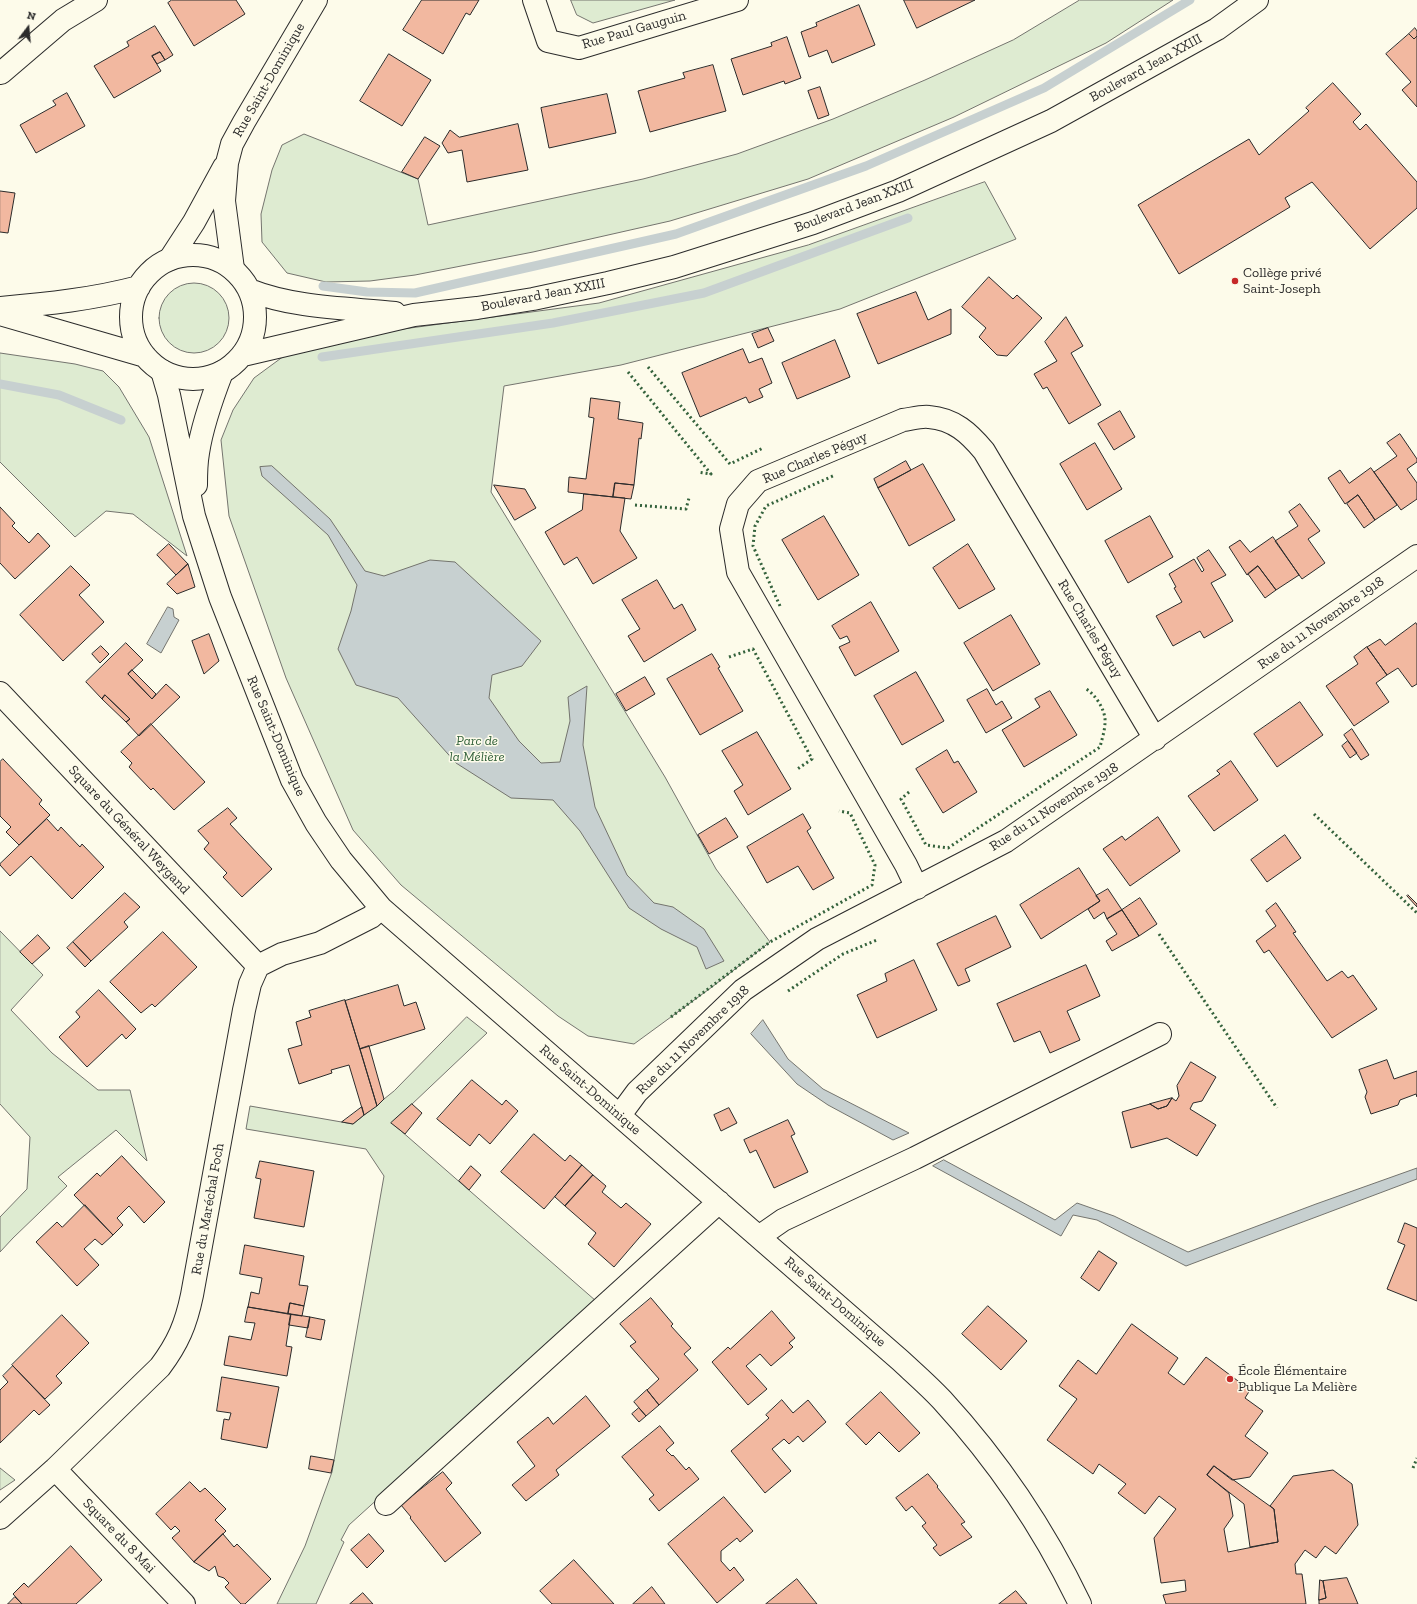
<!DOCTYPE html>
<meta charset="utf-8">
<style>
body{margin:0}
#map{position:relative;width:1417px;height:1604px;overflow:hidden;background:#fdfbea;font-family:"Zilla Slab",serif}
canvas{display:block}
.north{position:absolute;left:8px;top:8px;width:40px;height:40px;-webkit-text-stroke:3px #fdfbea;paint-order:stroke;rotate:16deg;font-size:11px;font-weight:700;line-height:16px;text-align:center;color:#2b2b2b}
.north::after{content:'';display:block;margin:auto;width:14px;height:18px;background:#2b2b2b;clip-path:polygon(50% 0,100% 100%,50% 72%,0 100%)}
</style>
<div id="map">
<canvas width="1417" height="1604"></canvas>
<div class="north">N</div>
</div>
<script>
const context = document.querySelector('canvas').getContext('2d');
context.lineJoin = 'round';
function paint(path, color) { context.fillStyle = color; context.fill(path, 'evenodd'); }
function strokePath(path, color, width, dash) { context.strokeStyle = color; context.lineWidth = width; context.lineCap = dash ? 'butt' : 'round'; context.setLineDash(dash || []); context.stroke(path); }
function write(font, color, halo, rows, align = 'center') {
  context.font = font + ' "Zilla Slab",serif'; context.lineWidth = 3; context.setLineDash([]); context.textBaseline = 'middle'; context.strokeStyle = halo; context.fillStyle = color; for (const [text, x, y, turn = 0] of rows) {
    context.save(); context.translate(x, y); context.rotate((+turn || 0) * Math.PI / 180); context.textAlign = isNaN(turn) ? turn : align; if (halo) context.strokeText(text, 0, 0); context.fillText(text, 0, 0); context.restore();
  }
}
const green = new Path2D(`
 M571 0H675L593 23 577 15Z
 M1080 0H1173L1106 43 954 117 808 179 670 221 533 252 415 275 370 281 326 282 287 273 262 242 261 214 272 170 282 145 304 134 418 179 428 225 643 179 737 154 833 119 925 80 1013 40Z
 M985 182 1016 239 840 309 621 365 504 386 491 492 665 777 716 869 770 942 712 987 634 1044 588 1036 558 1016 401 885 353 830 286 678 229 516 221 440 233 410 254 378 288 353 395 330 599 303 808 245Z
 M159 318a35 35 0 1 1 70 0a35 35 0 1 1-70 0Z
 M0 353 75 364 103 371 119 387 149 437 187 556 133 514 106 511 75 537 0 462Z
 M0 931 43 975 11 1010 52 1053 98 1090H130L147 1161 116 1130 58 1177 67 1186 13 1238 0 1252V1217L27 1189 30 1137 0 1104Z
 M467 1017 487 1033 392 1123 596 1301 349 1525 341 1540 344 1542 316 1604H277L305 1546 332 1472 384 1176 366 1149 246 1129 250 1106 353 1124 394 1091Z
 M0 1468 15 1480 0 1490Z`);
const water = new Path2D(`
 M272 466 330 519 365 571 384 576 430 560 455 562 541 641 522 666 492 675 489 698 519 741 541 763 560 762 570 721 568 697 587 686 583 745 595 807 627 875 654 903 673 907 704 929 724 961 706 969 697 947 661 929 629 908 580 831 553 800 511 798 456 763 398 698 356 685 338 649 351 611 357 585 328 535 262 476 260 467Z
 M168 607 173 609 174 617 179 620 161 653 147 644Z
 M763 1020 788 1059 823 1089 909 1133 893 1140 828 1105 797 1084 751 1034Z
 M944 1160 1055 1220 1077 1203 1114 1216 1188 1252 1316 1204 1417 1168V1179L1186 1266 1097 1220 1073 1215 1061 1236 933 1166Z`);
const stream = new Path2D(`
 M323 286 367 292 415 293 676 234 866 166 1044 88 1190 0
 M322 357 553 323 704 293 908 218
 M0 384 59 395 121 420`);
const building = new Path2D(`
 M172 0H236L245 14 194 46 168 3Z
 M422 0H479L470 15 466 13 443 54 403 30Z
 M904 0H975L917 28Z
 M859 5 875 45 832 63 827 50 809 57 801 32 817 26 816 23Z
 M155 26 173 55 165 60 160 52 152 56 161 71 114 98 94 66 129 46 127 42Z
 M1415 28 1417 31V36L1414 39 1409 34Z
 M1409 34 1414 39 1417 36V107L1402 90 1411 82 1386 54Z
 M787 37 801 78 785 84 784 81 743 95 731 59 772 46 771 43Z
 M160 52 165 60 157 64 152 56Z
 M389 54 431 80 402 126 360 101Z
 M713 65 726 111 650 132 638 91 685 78 683 73Z
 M1333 83 1361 114 1353 122 1360 130 1366 124 1417 182V208L1370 249 1312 182 1285 198 1290 207 1179 274 1138 205 1249 139 1259 155 1309 111 1306 108Z
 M820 87 829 115 818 119 808 91Z
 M67 93 85 126 36 153 20 125 56 105 53 101Z
 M607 94 616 133 549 148 541 108Z
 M518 124 528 170 467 182 462 150 448 153 442 143 450 130 459 137Z
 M425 137 440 146 418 179 402 172Z
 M0 191 15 193 8 233 0 232Z
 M989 277 1013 299 1017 295 1042 318 1007 356 997 355 979 337 986 328 962 307Z
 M916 292 928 320 951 309V334L878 364 857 314Z
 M1066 317 1083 346 1071 353 1101 405 1069 424 1047 387 1043 389 1034 374 1057 361 1045 342Z
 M768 328 774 341 758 348 752 334Z
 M835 340 850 377 797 399 782 363Z
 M743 349 749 363 762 358 772 383 759 389 763 397 749 403 746 397 700 417 682 373Z
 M591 398 620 402 618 419 643 423 641 439 639 438 634 485 615 483 613 497 568 492 569 477 586 479 594 418 589 417Z
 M1120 411 1135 437 1114 450 1098 424Z
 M1400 434 1417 459V462L1407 469 1417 483V499L1401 510 1374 472 1397 456 1387 443Z
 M1095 443 1122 489 1087 510 1060 464Z
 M906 461 911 470 878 488 874 479Z
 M923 464 955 520 909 546 878 488Z
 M1371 468 1397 505 1375 520 1358 495 1345 504 1328 478 1340 470 1349 483Z
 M615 483 634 485 631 499 613 497Z
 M494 485 525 489 536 508 515 520Z
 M584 494 625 498 620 531 637 558 593 584 577 557 564 565 545 532 582 510Z
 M1358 495 1375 520 1364 528 1347 504Z
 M1300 504 1320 531 1308 539 1325 563 1302 579 1275 541 1298 526 1289 512Z
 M0 507 15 523 12 526 29 543 38 533 50 546 15 579 0 563Z
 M824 516 859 575 818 600 782 540Z
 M1150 516 1173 557 1128 583 1105 541Z
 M1273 537 1299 575 1276 590 1258 566 1247 575 1229 547 1240 540 1250 552Z
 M169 544 188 564 176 575 157 555Z
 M968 544 995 589 959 609 933 568Z
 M1209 550 1226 575 1211 583 1233 621 1204 638 1200 631 1173 646 1156 616 1182 602 1174 588 1176 587 1169 574 1194 559 1202 572 1204 570 1197 558Z
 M188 564 195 587 177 594 167 584Z
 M71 566 90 585 79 595 104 622 63 661 20 615Z
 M1258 566 1276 590 1265 598 1248 574Z
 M657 580 674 609 682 604 696 630 644 662 628 636 640 629 622 600Z
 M871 602 899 651 855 676 839 647 850 642 847 636 840 639 832 626Z
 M1011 615 1040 664 993 691 964 643Z
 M1416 623 1417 625V684L1412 687 1398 668 1387 675 1367 647 1380 639 1385 645Z
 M209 634 219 661 204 674 192 641Z
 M126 643 143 660 128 674 152 699 166 684 180 697 139 736 126 722 130 719 105 695 102 699 86 682Z
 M101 646 109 654 100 663 92 654Z
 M1367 647 1387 675 1376 683 1389 702 1354 726 1326 686 1358 664 1354 657Z
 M712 654 720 667 718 668 743 711 700 735 667 679Z
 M132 670 156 694 152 699 128 674Z
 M916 672 944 721 902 745 874 696Z
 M645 677 655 694 626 711 616 694Z
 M987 689 996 705 1002 701 1012 718 986 733 967 700Z
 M1050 691 1077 735 1024 767 1002 730 1040 707 1035 699Z
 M105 695 130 719 126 722 102 699Z
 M1300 702 1323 735 1277 767 1254 734Z
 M151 724 205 782 174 810 153 788 151 790 129 767 132 763 121 752Z
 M1352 729 1369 755 1361 760 1344 735Z
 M757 732 791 789 748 815 734 791 743 785 722 751Z
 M1348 741 1357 753 1350 758 1342 746Z
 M947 750 954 763 958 761 977 792 943 813 916 769Z
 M3 759 42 800 39 804 50 815 19 845 6 832 11 827 0 816V762Z
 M1231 761 1258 800 1214 831 1188 796 1220 774 1217 771Z
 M228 808 237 818 230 824 272 869 242 897 223 877 227 873 204 849 209 843 198 831Z
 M803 814 811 828 807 831 834 878 813 890 798 866 767 883 747 847Z
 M1158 817 1180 851 1130 886 1103 849 1122 836 1125 840Z
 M726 818 738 837 709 854 698 835Z
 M47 819 58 831 61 827 80 847 82 844 104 867 72 899 31 856 10 876 0 865V864Z
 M1285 835 1301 858 1267 882 1251 860Z
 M1079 868 1100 901 1041 939 1020 905Z
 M1108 889 1122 910 1107 919 1104 912 1094 919 1088 909 1100 901 1096 896Z
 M125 893 140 907 124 922 128 927 91 961 73 942Z
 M1408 895 1417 904V907L1407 896Z
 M1140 898 1157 924 1139 936 1122 910Z
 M1276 903 1296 932 1293 933 1327 981 1342 971 1348 978 1353 975 1377 1009 1332 1038 1269 950 1264 953 1256 941 1276 926 1266 911Z
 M1122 910 1139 936 1112 951 1106 941 1117 934 1107 919Z
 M996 916 1011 947 965 969 970 981 958 986 937 944Z
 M163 932 197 967 155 1007 152 1004 141 1013 110 982Z
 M38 935 50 948 32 964 20 952Z
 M73 942 91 961 85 967 67 948Z
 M914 960 937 1010 877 1038 857 995 887 981 885 974Z
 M1086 965 1100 996 1067 1011 1080 1040 1050 1053 1040 1031 1014 1042 997 1004Z
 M398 985 404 1006 416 1002 425 1029 360 1049 345 1001Z
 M99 990 136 1029 126 1039 122 1034 87 1067 59 1037 80 1017 76 1012Z
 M345 1000 377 1106 364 1115 349 1065 331 1070 332 1073 299 1084 288 1049 302 1045 296 1022 311 1017 309 1011Z
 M369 1046 384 1099 377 1106 360 1049Z
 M1387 1060 1394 1079 1417 1071V1097L1416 1094 1400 1100 1398 1105 1371 1114 1365 1097 1367 1092 1359 1070Z
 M1191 1062 1216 1077 1202 1101 1193 1103 1190 1109 1216 1125 1197 1156 1167 1138 1131 1148 1122 1112 1150 1104 1158 1109 1167 1106 1172 1098 1176 1101 1179 1096 1177 1086Z
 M472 1080 502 1105 506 1100 518 1111 490 1144 479 1134 470 1146 437 1119Z
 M1172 1098 1167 1106 1158 1109 1150 1104Z
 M412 1104 422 1113 405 1134 391 1123Z
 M362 1107 364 1115 353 1124 342 1122Z
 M729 1108 737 1123 721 1131 714 1115Z
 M788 1120 795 1134 791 1136 808 1172 774 1188 756 1150 750 1153 744 1140Z
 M534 1134 565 1161 570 1155 582 1165 544 1209 501 1172Z
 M122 1156 165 1202 144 1223 129 1206 117 1218 123 1225 113 1235 74 1195 97 1173 100 1176Z
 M260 1161 314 1171 304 1227 254 1218 261 1179 256 1178Z
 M582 1165 593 1175 565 1206 555 1197Z
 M471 1166 481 1175 469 1190 459 1181Z
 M593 1175 606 1186 602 1192 621 1208 626 1203 651 1224 614 1267 588 1244 596 1233 565 1206Z
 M85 1205 113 1235 102 1245 95 1239 84 1249 99 1265 77 1286 36 1242 57 1222 62 1227Z
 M1405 1223 1417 1228V1301L1387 1289 1405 1245 1398 1242Z
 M245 1245 304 1256 299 1285 308 1286 304 1306 290 1303 288 1314 248 1307 251 1292 259 1294 262 1278 240 1274Z
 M1099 1251 1117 1263 1099 1291 1081 1278Z
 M651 1298 673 1324 671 1326 691 1348 684 1354 698 1370 659 1405 647 1390 659 1379 630 1346 636 1342 620 1324Z
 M290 1303 304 1306 302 1316 288 1314Z
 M988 1306 1027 1341 1001 1370 962 1334Z
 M248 1307 291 1314 286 1346 292 1347 287 1376 224 1365 229 1336 251 1340 255 1323 245 1322Z
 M772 1311 795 1338 789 1343 793 1347 771 1366 760 1354 746 1366 767 1389 748 1405 712 1362 728 1347 730 1349Z
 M291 1314 310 1317 308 1328 289 1325Z
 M62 1315 89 1343 56 1376 62 1383 45 1399 12 1365Z
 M310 1317 325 1320 321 1340 306 1337Z
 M1132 1324 1178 1358 1168 1373 1184 1385 1206 1357 1250 1390 1245 1398 1263 1411 1245 1436 1268 1453 1250 1477 1232 1480 1214 1466 1207 1475 1229 1493 1233 1516 1224 1529 1228 1552 1278 1542 1274 1509 1270 1506 1293 1476 1333 1470 1352 1484 1358 1525 1336 1554 1325 1546 1316 1558 1305 1550 1295 1564 1296 1574H1302L1306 1604H1166L1163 1595 1186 1591 1185 1580 1161 1583 1154 1538 1176 1509 1159 1496 1145 1514 1118 1493 1126 1484 1099 1464 1093 1474 1047 1440 1077 1399 1059 1386 1078 1360 1096 1374Z
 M13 1366 50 1405 39 1415 34 1410 0 1443V1390L8 1382 3 1376Z
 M222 1377 279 1387 267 1448 221 1439 224 1419 229 1420 231 1413 217 1411Z
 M647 1390 659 1405 646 1416 634 1402Z
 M881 1392 920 1433 899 1452 879 1432 866 1445 846 1424Z
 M586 1396 610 1426 556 1470 559 1475 526 1501 512 1485 535 1466 517 1442 548 1417 553 1424Z
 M782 1400 793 1413 808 1400 826 1422 803 1442 798 1436 789 1444 784 1439 772 1449 791 1471 765 1493 731 1451 769 1418 766 1415Z
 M639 1408 646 1416 639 1422 632 1414Z
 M660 1426 674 1443 666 1450 672 1456 673 1455 686 1470 689 1467 699 1479 659 1511 649 1499 654 1495 622 1457Z
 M311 1456 334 1460 331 1473 309 1469Z
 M1214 1466 1274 1509 1278 1542 1250 1547 1244 1504 1207 1475Z
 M443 1472 452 1483 446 1489 481 1533 445 1562 410 1518 411 1517 401 1505Z
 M928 1474 938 1486 937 1487 965 1522 961 1524 972 1537 940 1556 933 1548 937 1545 922 1526 926 1523 912 1506 906 1511 896 1498Z
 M190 1482 200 1492 205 1488 226 1509 215 1520 226 1531 194 1562 172 1538 180 1531 175 1526 171 1530 156 1514Z
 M724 1497 753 1531 740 1542 737 1538 721 1551V1561L730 1571 734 1567 744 1580 717 1603 668 1544Z
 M223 1534 234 1547 237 1544 271 1579 245 1604H241L225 1587 229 1583 224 1578 218 1576 215 1566 209 1571 194 1562Z
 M369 1534 384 1551 367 1568 351 1550Z
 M71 1546 102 1580 76 1604H22L13 1594 24 1583 28 1587Z
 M574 1560 614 1604H552L540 1591Z
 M1347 1578 1358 1604H1319V1600L1326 1598 1323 1581Z
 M797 1579 817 1604H766Z
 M1320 1580 1323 1581 1326 1598 1319 1600Z
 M652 1587 665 1604H633Z
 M1016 1591 1027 1604H999Z
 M363 1593 373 1604H350Z
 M15 1597 22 1604H8Z`);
const minor = new Path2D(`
 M534 0 548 41 579 48 737 0
 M1 73 63 20 96 0
 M170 259 194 222 224 167
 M233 269 224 201 227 163 232 144 244 122 316 0
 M162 371 169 395 194 516 220 597 292 780 316 823 341 860 381 908 900 1360C914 1373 929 1386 942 1400 998 1461 1044 1529 1080 1604
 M196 485C196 474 196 464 198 453 202 426 212 398 222 372
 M0 693 258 966
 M917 888 906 865 738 572 731 529 738 504 758 481 903 420C911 419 921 416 929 417 954 419 969 433 984 451L1155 739
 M620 1115 637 1092 743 990 817 939 1006 841 1417 556
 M760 1236 783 1220 915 1158 1160 1034
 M55 1469 184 1604
 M386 1504 719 1202
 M0 1518 55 1469 160 1367C178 1343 186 1324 192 1295L244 1010 250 984 258 966 282 954 320 943 371 917 381 908`);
const major = new Path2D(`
 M131 317a62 62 0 1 1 124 0a62 62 0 1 1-124 0Z
 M249 290C294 308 346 308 395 313
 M0 308C47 304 94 299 139 287
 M0 314 145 356
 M243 355 414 315 477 308 533 299 608 283 674 267 813 223 898 191 1051 121 1217 29 1257 0`);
const hedge = new Path2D(`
 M648 367 730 464 763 448
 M628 372 711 474 698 472
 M635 505 686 509 689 498
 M780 606 753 546 755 526 766 506 835 475
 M729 657 753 649 812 759 796 770
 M909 792 901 799 926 845 948 848 1100 747C1102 739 1105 730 1105 722 1106 710 1094 692 1084 688
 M1314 814 1417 913
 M1159 934 1277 1108
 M788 991 843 954 877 940
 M671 1017 770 942 872 885 875 865 850 813 839 811
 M1413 1468 1417 1458`);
const markers = [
 [1235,281,4,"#c62828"],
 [1230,1379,4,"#c62828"]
];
const streetNames = [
 ["Rue Paul Gauguin",634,30,-16],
 ["Boulevard Jean XXIII",1146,68,-29],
 ["Rue Saint-Dominique",269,80,-60],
 ["Boulevard Jean XXIII",854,206,-21],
 ["Boulevard Jean XXIII",543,295,-11],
 ["Rue Charles Péguy",815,458,-23],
 ["Rue du 11 Novembre 1918",1321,623,-35],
 ["Rue Charles Péguy",1090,629,59],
 ["Rue Saint-Dominique",276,736,67],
 ["Rue du 11 Novembre 1918",1054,807,-33],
 ["Square du Général Weygand",129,830,47],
 ["Rue du 11 Novembre 1918",693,1040,-44],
 ["Rue Saint-Dominique",590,1090,41],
 ["Rue du Maréchal Foch",208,1209,-80],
 ["Rue Saint-Dominique",835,1302,41],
 ["Square du 8 Mai",119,1536,46]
];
const poiNames = [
 ["Collège privé",1243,273],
 ["Saint-Joseph",1243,289],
 ["École Élémentaire",1238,1371],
 ["Publique La Melière",1238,1387]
];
const parkNames = [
 ["Parc de",477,741],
 ["la Mélière",477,757]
];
paint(green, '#deebd1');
strokePath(green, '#74746e', 1);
paint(water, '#c7d0d0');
strokePath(water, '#74746e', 1);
strokePath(stream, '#c7d0d0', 9);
paint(building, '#f2b8a0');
strokePath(building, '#2b2b2b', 1);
strokePath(minor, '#2b2b2b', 24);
strokePath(major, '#2b2b2b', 24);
strokePath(minor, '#fdfbea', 22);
strokePath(major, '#fdfbea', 22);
strokePath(hedge, '#34623c', 3, [2, 3]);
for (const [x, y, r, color] of markers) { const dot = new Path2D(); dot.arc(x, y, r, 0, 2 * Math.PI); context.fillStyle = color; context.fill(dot); strokePath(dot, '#fdfbea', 1.5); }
write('14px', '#2b2b2b', '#fdfbea', streetNames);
write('14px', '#2b2b2b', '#fdfbea', poiNames, 'left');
write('italic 14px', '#34623c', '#fdfbea', parkNames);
</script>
